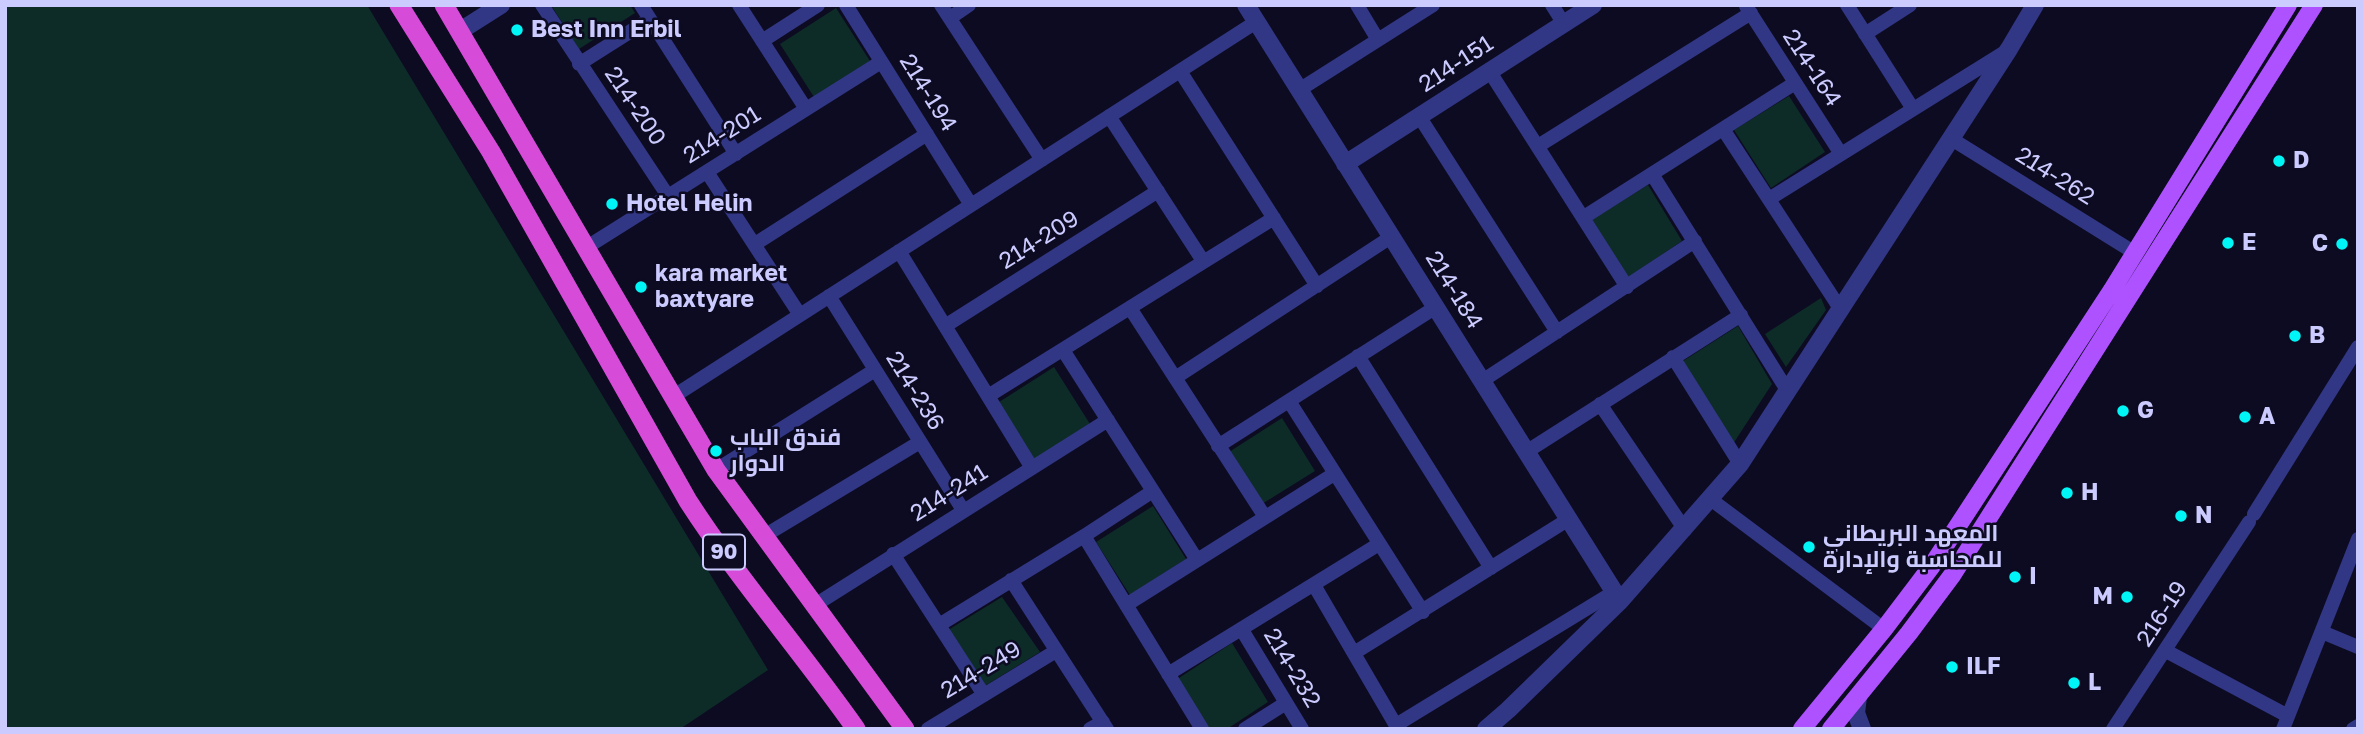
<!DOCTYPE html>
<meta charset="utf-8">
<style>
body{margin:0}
#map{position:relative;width:2363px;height:734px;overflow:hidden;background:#0d0b21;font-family:"Golos Text",sans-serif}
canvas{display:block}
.frame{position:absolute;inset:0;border:7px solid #cccbff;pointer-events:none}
</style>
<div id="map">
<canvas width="2363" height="734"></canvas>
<div class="frame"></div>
</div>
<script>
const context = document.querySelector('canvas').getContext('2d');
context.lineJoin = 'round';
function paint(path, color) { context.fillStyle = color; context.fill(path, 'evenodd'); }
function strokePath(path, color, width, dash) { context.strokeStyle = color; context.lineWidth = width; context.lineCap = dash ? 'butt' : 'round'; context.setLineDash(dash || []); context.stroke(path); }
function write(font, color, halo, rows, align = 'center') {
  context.font = font + ' "Golos Text",Cairo,sans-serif'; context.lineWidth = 5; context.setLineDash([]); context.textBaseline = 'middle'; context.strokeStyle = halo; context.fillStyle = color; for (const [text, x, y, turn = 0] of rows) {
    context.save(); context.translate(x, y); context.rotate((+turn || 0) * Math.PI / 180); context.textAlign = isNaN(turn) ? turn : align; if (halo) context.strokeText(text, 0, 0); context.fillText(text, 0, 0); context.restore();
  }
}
const green = new Path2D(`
 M5 5H367L768 670 680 729H5Z
 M551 5H630L635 13 579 49Z
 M836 8 870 61 814 97 780 44Z
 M1789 96 1825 152 1771 188 1734 130Z
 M1648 185 1682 241 1626 279 1591 220Z
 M1821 298 1826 310 1786 367 1765 334Z
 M1738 326 1772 384 1733 444 1680 363Z
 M1054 367 1090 424 1034 460 996 404Z
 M1282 418 1315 471 1262 504 1229 452Z
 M1153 506 1186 559 1130 595 1096 542Z
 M1002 597 1040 652 983 687 948 630Z
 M1232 643 1268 702 1227 729H1208L1176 680Z`);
const minor = new Path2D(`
 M542 5 668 196
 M641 5 736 154
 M739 5 806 109
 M846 5 971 205
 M941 5 1042 160
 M1357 5 1378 40
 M1552 5 1564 24
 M1847 5 1913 109
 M1746 6 1841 154
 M950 18 969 5
 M1865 34 1910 5
 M762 41 818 5
 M579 64 650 19
 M1180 71 1317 286
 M1490 72 1627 287
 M1299 90 1433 5
 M1109 116 1203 261
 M1419 116 1557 332
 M1723 129 1841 310
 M1950 138 2135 253
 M1538 146 1751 13
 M707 172 800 315
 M1652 174 1787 390
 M1769 199 2005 52
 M1584 217 1795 83
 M755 244 927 134
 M587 247 881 62
 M899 251 1032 468
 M829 296 963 510
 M1130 308 1265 517
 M945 326 1158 191
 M1063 350 1197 560
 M1358 356 1491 568
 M1673 357 1740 464
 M1175 378 1391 237
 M1482 381 1695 241
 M674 396 1256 22
 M988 396 1274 218
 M1289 401 1423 612
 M1600 404 1685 530
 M1218 446 1436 307
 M1526 452 1741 315
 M716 470 875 370
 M1709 498 1884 629
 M2254 514 2358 347
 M764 536 920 442
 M1084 536 1202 729
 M893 554 984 695
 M1011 580 1107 729
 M1314 585 1398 729
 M815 605 1108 420
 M1126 605 1334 474
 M939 625 1084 536 1153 491
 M1242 630 1302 729
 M2322 632 2358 647
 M2166 651 2288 716
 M1354 653 1569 519
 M1168 674 1379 544
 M1396 725 1614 592
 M928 729 1056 651
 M1090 729 1103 722
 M1245 729 1286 703
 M2113 729 2249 522
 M2283 729 2358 539
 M2353 729 2358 726`);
const tertiary = new Path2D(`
 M1246 5 1620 601
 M460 31 501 5
 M1345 164 1593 5
 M1858 697 1856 713 1862 729
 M1486 729 1508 710 1620 601 1740 464 2009 49 2035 5`);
const primary = new Path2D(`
 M1802 729 1884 629 1931 567 2112 290 2288 5
 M1831 729 1909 633 1953 574 2314 5`);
const trunk = new Path2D(`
 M399 5 491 152 688 501C739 580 802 652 856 729
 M444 5 716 470 905 729`);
const markers = [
 [517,30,7,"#00f5f6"],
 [2279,161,7,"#00f5f6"],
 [612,204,7,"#00f5f6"],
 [2228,243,7,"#00f5f6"],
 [2342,244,7,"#00f5f6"],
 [641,287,7,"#00f5f6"],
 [2295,336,7,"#00f5f6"],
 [2123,411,7,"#00f5f6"],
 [2245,417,7,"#00f5f6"],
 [716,451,7,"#00f5f6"],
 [2067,493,7,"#00f5f6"],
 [2181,516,7,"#00f5f6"],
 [1809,547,7,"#00f5f6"],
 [2015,577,7,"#00f5f6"],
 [2127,597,7,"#00f5f6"],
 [1952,667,7,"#00f5f6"],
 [2074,683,7,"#00f5f6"]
];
const shields = [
 [724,552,42]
];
const shieldNames = [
 ["90",724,552]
];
const poiNames = [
 ["Best Inn Erbil",531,30],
 ["D",2293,161],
 ["Hotel Helin",626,204],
 ["E",2242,243],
 ["C",2328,244,"right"],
 ["kara market",655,274],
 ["baxtyare",655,300],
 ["B",2309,336],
 ["G",2137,411],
 ["A",2259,417],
 ["فندق الباب",730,438],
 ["الدوار",730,464],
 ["H",2081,493],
 ["N",2195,516],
 ["المعهد البريطاني",1823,534],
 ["للمحاسبة والإدارة",1823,560],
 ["I",2029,577],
 ["M",2113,597,"right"],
 ["ILF",1966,667],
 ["L",2088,683]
];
const streetNames = [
 ["214-151",1456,64,-33],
 ["214-164",1812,68,57],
 ["214-194",928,93,58],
 ["214-200",635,106,56],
 ["214-201",722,135,-32],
 ["214-262",2055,176,32],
 ["214-209",1039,240,-32],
 ["214-184",1454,290,58],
 ["214-236",915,391,58],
 ["214-241",949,493,-32],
 ["216-19",2162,614,-57],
 ["214-232",1292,668,59],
 ["214-249",981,670,-31]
];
paint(green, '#0d2c28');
strokePath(minor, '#313685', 14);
strokePath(tertiary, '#313685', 18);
strokePath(primary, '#ae52ff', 18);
strokePath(trunk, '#d64cd8', 19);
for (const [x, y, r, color] of markers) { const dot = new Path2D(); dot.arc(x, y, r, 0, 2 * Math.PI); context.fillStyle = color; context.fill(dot); strokePath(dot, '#0d0b21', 2.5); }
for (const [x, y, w] of shields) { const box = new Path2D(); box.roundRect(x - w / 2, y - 17.5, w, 35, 5); context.fillStyle = '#0d0b21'; context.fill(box); strokePath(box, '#cccbff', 2); }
write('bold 21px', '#cccbff', null, shieldNames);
write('bold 23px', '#cccbff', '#0d0b21', poiNames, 'left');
write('23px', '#cccbff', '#0d0b21', streetNames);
</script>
